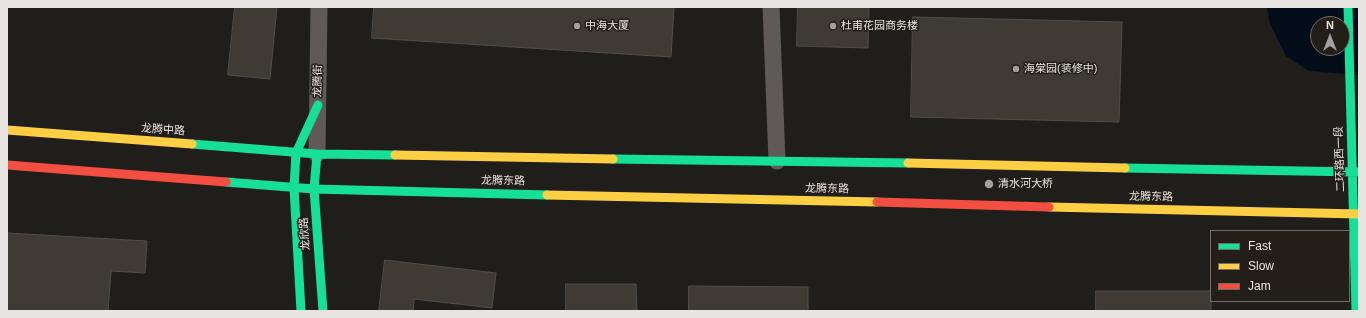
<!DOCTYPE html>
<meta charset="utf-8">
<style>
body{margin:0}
#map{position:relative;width:1366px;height:318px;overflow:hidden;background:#201e1b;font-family:Helvetica,sans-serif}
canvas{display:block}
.frame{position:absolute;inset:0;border:8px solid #e8e4e1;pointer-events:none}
.legend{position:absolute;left:1210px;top:230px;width:140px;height:72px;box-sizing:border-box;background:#231e18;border:1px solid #726d68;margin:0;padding:5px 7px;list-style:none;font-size:12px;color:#e8e4e1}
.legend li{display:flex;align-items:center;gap:8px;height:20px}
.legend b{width:20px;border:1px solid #726d68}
.north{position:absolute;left:1310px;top:16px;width:40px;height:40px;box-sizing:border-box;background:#231e18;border:1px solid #726d68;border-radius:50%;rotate:0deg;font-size:11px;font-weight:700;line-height:16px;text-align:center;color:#e8e4e1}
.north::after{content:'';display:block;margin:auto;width:14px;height:18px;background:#a29f9c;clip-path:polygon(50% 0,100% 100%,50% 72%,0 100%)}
</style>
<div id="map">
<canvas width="1366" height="318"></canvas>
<div class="frame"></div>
<ul class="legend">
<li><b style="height:5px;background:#16e098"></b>Fast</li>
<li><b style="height:5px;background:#ffcf43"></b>Slow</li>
<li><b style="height:5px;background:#f24e42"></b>Jam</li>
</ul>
<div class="north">N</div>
</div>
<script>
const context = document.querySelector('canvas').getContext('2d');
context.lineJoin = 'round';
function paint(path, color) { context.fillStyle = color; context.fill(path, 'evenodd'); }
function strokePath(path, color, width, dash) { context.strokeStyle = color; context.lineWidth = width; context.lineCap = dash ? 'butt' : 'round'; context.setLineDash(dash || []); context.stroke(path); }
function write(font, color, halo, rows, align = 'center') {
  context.font = font + ' Helvetica,"Noto Sans SC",sans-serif'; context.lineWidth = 3; context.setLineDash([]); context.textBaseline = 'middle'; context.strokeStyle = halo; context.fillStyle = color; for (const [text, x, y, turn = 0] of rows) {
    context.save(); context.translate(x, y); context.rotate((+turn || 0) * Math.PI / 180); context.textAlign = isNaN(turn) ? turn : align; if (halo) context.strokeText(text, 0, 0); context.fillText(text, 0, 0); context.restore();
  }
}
const water = new Path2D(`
 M1267 7H1359V75L1309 71 1286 56 1270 24ZM1318 24H1342V48H1318Z`);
const building = new Path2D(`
 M235 7H277L270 79 228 75Z
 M374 7H674L671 57 372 38Z
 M798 7H869L868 48 797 46Z
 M913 17 1122 22 1119 122 911 117Z
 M7 233 147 241 145 273 111 271 108 311H7Z
 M385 260 496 273 492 308 414 299 413 311H379Z
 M566 284H636L637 311H566Z
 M689 286 808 287V311H689Z
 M1096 291H1211V311H1096Z`);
const street = new Path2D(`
 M771 7 777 161
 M317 154 319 7`);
const fast = new Path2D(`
 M1348 7 1356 311
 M192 144 317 154 395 155
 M317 154 314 189 323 311
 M613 159 908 163
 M1125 168 1359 172
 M226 182 314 189 547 195
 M301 311 294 188 296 153 318 105`);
const slow = new Path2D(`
 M7 130 192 144
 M395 155 613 159
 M908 163 1125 168
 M547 195 877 202
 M1049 207 1359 214`);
const jam = new Path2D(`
 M7 165 226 182
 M877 202 1049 207`);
const markers = [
 [577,26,4,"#a29f9c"],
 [833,26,4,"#a29f9c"],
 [1016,69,4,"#a29f9c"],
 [989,184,5,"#a29f9c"]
];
const poiNames = [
 ["中海大厦",585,26],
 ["杜甫花园商务楼",841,26],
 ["海棠园(装修中)",1024,69],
 ["清水河大桥",998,184]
];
const streetNames = [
 ["龙腾街",318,81,-89],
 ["龙腾中路",163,130,4],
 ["二环路西一段",1340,159,-92],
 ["龙腾东路",503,181,1],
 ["龙腾东路",827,189,1],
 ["龙腾东路",1151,197,1],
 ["龙欣路",305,234,-94]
];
paint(water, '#030d19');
paint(building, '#403a34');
strokePath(building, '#504e4b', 1);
strokePath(street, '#5f5a57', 17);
strokePath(fast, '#16e098', 9);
strokePath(slow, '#ffcf43', 9);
strokePath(jam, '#f24e42', 9);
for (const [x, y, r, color] of markers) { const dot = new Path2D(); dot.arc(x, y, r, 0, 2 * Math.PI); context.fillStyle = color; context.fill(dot); strokePath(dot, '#231e18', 1.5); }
write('11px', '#e8e4e1', '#231e18', poiNames, 'left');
write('11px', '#e8e4e1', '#231e18', streetNames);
</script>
